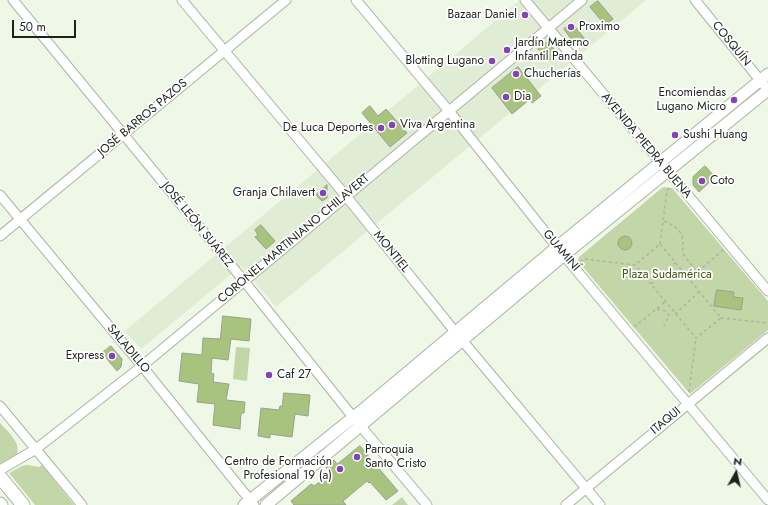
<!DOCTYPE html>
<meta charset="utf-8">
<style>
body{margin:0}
#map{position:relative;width:768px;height:505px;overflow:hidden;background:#eff7e6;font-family:Jost,sans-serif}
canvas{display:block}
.north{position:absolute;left:716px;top:453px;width:40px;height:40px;-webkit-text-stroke:3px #fff;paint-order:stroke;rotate:8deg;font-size:11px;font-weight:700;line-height:16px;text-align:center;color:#1f221c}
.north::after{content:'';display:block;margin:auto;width:14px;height:18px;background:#1f221c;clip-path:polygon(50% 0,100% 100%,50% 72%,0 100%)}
.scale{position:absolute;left:12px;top:20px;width:64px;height:18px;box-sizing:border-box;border:2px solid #1f221c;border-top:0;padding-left:5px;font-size:12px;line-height:14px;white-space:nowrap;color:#1f221c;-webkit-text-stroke:3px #fff;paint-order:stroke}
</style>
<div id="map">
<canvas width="768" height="505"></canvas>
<div class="north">N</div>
<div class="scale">50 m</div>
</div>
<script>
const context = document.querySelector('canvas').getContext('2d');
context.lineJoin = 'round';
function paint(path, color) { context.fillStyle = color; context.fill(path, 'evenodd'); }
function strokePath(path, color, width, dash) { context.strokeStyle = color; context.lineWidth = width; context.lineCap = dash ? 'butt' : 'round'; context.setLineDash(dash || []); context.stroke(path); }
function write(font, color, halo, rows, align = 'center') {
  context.font = font + ' Jost,sans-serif'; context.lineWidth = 3.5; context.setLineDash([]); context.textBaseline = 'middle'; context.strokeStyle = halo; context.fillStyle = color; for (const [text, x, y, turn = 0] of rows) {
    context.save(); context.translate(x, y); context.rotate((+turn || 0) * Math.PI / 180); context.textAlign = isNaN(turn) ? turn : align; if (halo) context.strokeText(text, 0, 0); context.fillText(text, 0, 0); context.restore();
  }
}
const built = new Path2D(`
 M520 0H646L276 307 241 266 141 349 125 331Z`);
const green = new Path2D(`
 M663 187 672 188 768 301V330L690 394 578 261 579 257Z
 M236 347 250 348 247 381 233 379Z
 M0 423C7 431 21 442 17 454L0 464Z
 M27 465 39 467 42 465 74 505H35L9 473 22 466Z
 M402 497 408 505H392Z`);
const building = new Path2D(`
 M598 1 613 19 605 25 590 7Z
 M572 23 585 39 576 46 564 29Z
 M548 42 558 54 548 61 538 49Z
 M518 67 541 96 532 103 529 100 512 114 492 88Z
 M370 106 378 116 386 109 407 133 390 147 362 113Z
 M705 166 715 177 699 192 693 185V177Z
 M327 185V198L322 201 316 195Z
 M261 225 275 241 266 249 255 237 258 235 255 230Z
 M618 243a7 7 0 1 1 14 0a7 7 0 1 1-14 0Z
 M717 290 734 292 733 297 743 298 741 310 714 306Z
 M223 316 251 319 249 341 231 339 228 360 212 358 211 373 214 374 213 382 229 384 226 400 245 402 244 413H241L240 429 213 425 215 404 197 402 199 384 179 381 182 353 202 355 203 338 220 339Z
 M111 346 122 359 121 367 117 371 102 353Z
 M284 393 310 395 308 416 295 414 292 437 270 434V438L258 436 261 408 279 410 280 406H282Z
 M360 446 398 491 386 500 370 482 369 483 367 481 343 501 346 505H294L291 501 311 484 314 486 331 474 326 467 334 460 337 464Z`);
const path = new Path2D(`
 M664 221C684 230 683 235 683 254L697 272
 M660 244 667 191 670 187
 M580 262 584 259 635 265 696 338 721 318 660 244 635 265
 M689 279 723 250
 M651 284 675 263
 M657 309 666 311 669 316 664 325 667 327
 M675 314 699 292
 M721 318 768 323
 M634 327 665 302
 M689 392 696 338`);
const minor = new Path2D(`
 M13 0 244 281 353 417 427 505
 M182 0 346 196 456 333 600 505
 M356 0 449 111 557 247 768 500
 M525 0 768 291
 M695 0 764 85
 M0 195 142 366 254 505
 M0 236 286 0
 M0 406 82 505
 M0 470 36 449 142 366 449 111 582 0
 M566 505 768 338`);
const major = new Path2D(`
 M244 505 366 407 557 247 768 74
 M266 505 564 255 768 90`);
const highway = new Path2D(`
 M0 477 23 505
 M0 504 1 505`);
const markers = [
 [525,15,4,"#8343b7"],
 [571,27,4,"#8343b7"],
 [507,50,4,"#8343b7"],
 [492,61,4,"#8343b7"],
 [516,74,4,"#8343b7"],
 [506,97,4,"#8343b7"],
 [734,100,4,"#8343b7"],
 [392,125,4,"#8343b7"],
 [381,128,4,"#8343b7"],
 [675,135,4,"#8343b7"],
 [702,181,4,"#8343b7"],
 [323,193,4,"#8343b7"],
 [112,356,4,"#8343b7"],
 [269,375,4,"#8343b7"],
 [357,457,4,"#8343b7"],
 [340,469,4,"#8343b7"]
];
const poiNames = [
 ["Bazaar Daniel",517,15,"right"],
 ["Proximo",579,27],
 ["Jardín Materno",515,43],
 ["Infantil Panda",515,57],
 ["Blotting Lugano",484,61,"right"],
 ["Chucherías",524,74],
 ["Encomiendas",726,93,"right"],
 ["Lugano Micro",726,107,"right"],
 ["Dia",514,97],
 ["Viva Argentina",400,125],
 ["De Luca Deportes",373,128,"right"],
 ["Sushi Huang",683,135],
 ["Coto",710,181],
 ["Granja Chilavert",315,193,"right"],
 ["Express",104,356,"right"],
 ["Caf 27",277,375],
 ["Parroquia",365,450],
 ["Santo Cristo",365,464],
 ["Centro de Formación",332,462,"right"],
 ["Profesional 19 (a)",332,476,"right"]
];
const streetNames = [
 ["COSQUÍN",731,44,51],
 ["JOSÉ BARROS PAZOS",143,118,-40],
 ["AVENIDA PIEDRA BUENA",646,146,50],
 ["JOSÉ LEÓN SUÁREZ",197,225,51],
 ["CORONEL MARTINIANO CHILAVERT",294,239,-40],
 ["GUAMINÍ",561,251,50],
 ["MONTIEL",391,252,51],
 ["SALADILLO",128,349,50],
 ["ITAQUI",666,421,-40]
];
const parkNames = [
 ["Plaza Sudamérica",667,275]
];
paint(built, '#e1ecd4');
paint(green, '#c2d6a7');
paint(building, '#a7c37e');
strokePath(building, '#99a090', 1);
strokePath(minor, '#acb3a3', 11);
strokePath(major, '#acb3a3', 13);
strokePath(highway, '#acb3a3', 15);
strokePath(path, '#adb4a6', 1.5, [3, 3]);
strokePath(minor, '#fff', 9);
strokePath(major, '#fff', 11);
strokePath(highway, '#fff', 13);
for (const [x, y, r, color] of markers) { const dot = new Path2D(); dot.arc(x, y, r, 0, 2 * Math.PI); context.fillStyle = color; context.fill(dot); strokePath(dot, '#fff', 1.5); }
write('12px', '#1f221c', '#fff', poiNames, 'left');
write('12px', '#1f221c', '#fff', streetNames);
write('12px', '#425a10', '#fff', parkNames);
</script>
